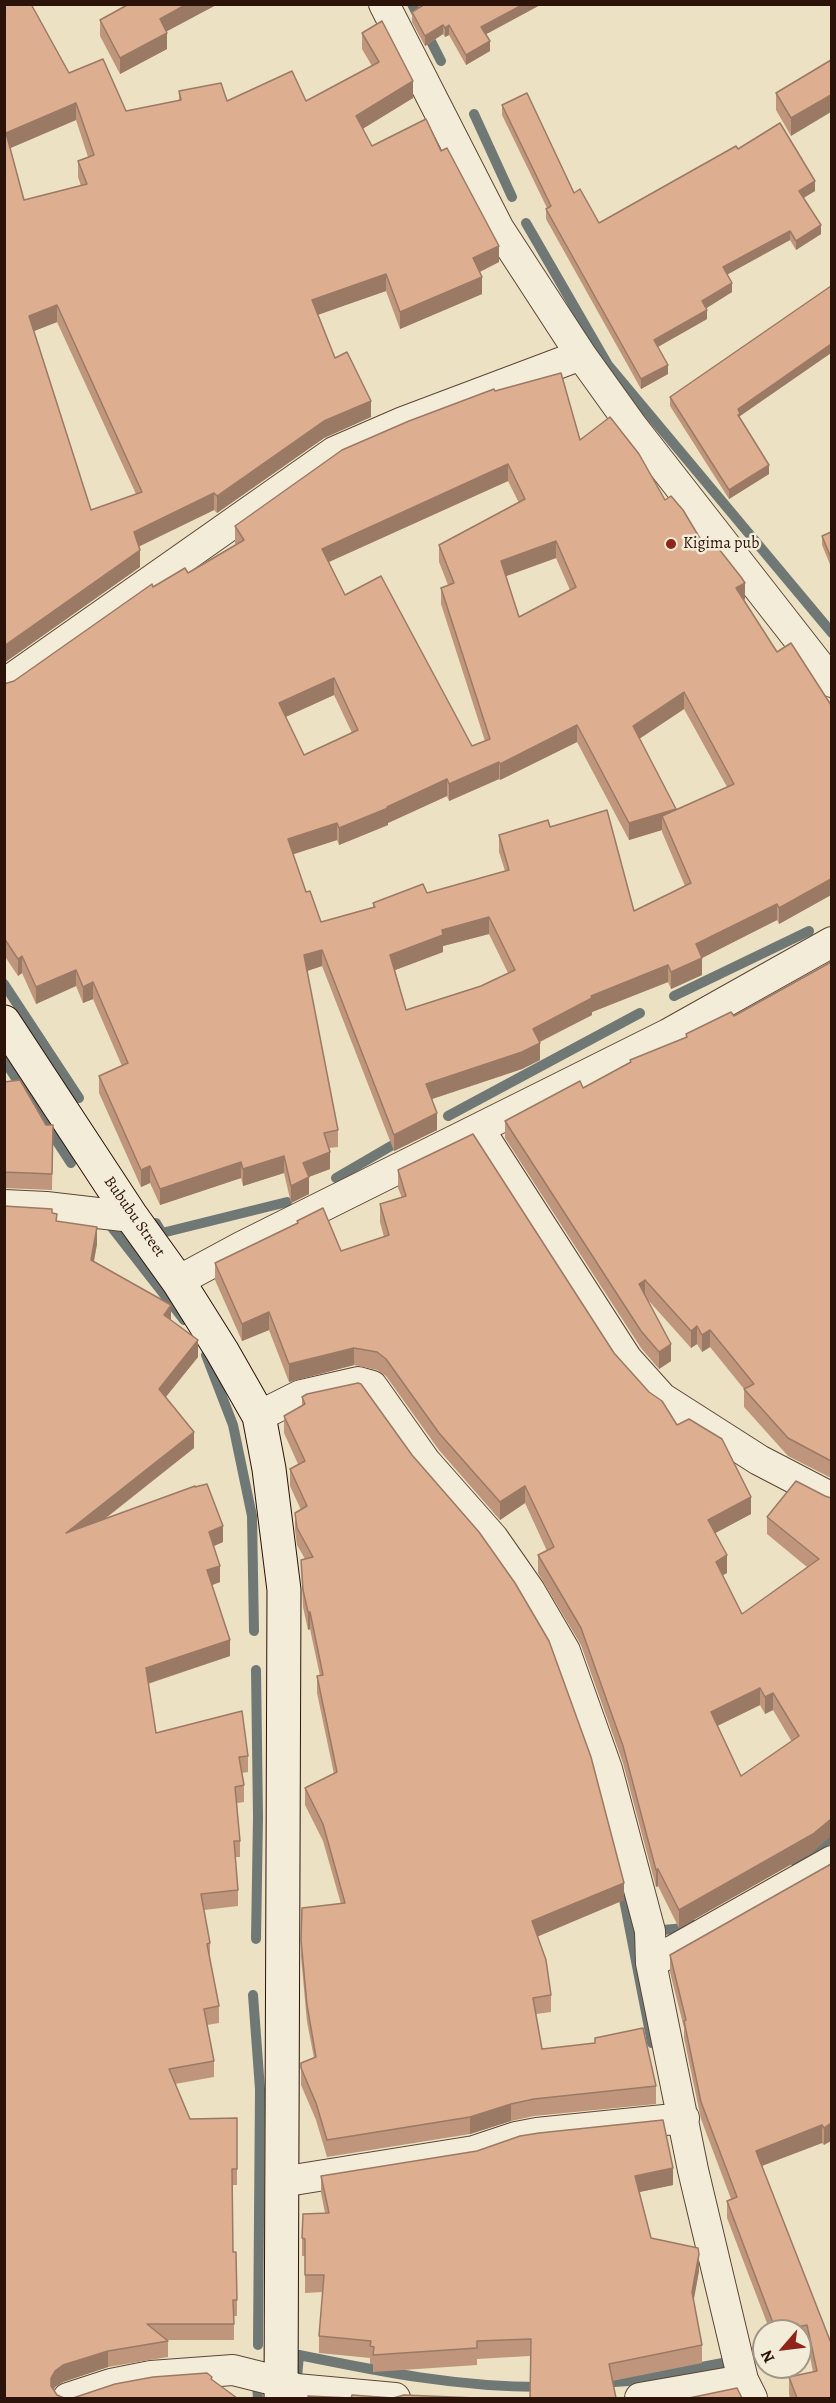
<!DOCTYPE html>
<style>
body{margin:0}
#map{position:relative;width:836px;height:2403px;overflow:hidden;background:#ede1c3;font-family:Alegreya,serif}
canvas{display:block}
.frame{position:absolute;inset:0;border:6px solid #2c130a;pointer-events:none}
.north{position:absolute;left:752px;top:2319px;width:60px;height:60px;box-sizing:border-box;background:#f3ecd8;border:2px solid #a39586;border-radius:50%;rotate:242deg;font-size:16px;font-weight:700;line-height:24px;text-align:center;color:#2c130a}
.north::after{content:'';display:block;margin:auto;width:21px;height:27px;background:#8f2418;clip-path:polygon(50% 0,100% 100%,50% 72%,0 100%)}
</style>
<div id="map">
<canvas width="836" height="2403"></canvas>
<div class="frame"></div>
<div class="north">N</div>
</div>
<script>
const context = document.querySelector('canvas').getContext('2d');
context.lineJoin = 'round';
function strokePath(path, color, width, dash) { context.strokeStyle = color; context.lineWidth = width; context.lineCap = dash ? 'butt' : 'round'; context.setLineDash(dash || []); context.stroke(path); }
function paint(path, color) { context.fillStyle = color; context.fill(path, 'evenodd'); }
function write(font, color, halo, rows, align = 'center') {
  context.font = font + ' Alegreya,serif'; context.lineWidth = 5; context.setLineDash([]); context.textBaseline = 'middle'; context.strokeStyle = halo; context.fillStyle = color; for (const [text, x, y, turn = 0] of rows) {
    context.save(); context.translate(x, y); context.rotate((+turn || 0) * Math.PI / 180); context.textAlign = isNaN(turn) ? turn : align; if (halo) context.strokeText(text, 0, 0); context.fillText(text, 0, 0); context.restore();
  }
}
const stream = new Path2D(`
 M412 4 441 61
 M474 114 512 197
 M526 223 608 365 832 633
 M4 984 79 1098
 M674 996 809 931
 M4 1060 71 1163
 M448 1116 640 1013
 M336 1178 403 1139
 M106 1220 184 1320
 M156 1223 162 1233 287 1202
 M206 1355 233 1425 252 1516 254 1631
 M796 1863 832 1837
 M621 1884 652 2043
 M652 1931 685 1928 692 1924
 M256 1939 258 1817 256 1670
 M253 1995 260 2089 258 2345
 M600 2383 628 2381 728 2362 727 2355
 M257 2386 258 2398
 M296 2388 299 2355C382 2372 458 2387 542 2387`);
const street = new Path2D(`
 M384 4 499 229 581 355 632 426 832 682
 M4 684 334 452 403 422 581 355
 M479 1129 627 1359 662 1398 759 1460 832 1498
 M4 1205 46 1207 132 1217
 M178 1281 241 1247 668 1034 832 942
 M259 1416 301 1395 358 1382 372 1386 425 1461 493 1538 530 1591 565 1651 607 1769 650 1931 651 1963 693 2170 743 2380 752 2398
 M651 1963 832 1861
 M281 2182 474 2151 516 2137 537 2133 684 2118
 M68 2398 111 2384 151 2376 233 2370 281 2382 296 2389 395 2398
 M640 2398 743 2380`);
const secondary = new Path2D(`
 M4 1022 132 1217 178 1281 222 1351 259 1416 269 1469 284 1590 281 2398`);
const wall = new Path2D(`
 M4 4 69 73 126 111 179 101V91L227 101H306L372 66 362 49V33L413 98 362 129 372 146 441 151 499 262 480 272 482 294 400 329 386 291 318 314 335 358 371 417 324 438 217 513 214 510 139 546 140 567 4 663ZM76 120 88 157 78 161V177L81 186 24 200 10 148ZM57 322 136 494 91 510 34 331Z
 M129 4H218L166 31 167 49 120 74 100 36V20Z
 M425 4H542L486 34 490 51 466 65 449 35 445 37 443 34 425 46 412 22V12Z
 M831 60 791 136 776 110V93Z
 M502 105 599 223 738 149 815 191 804 198 821 234 796 250 790 240 727 274 732 292 706 308 707 319 658 347 668 374 641 389 546 219V209L547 208 502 115Z
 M831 286V353L740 416V419L769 474 729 499 670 406V397Z
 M495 391 580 440 665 500 707 550 745 599 744 600 777 652 831 705V895L779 924 777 920 702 958V975L671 989 668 982 592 1012V1015L540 1042V1060L522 1069 432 1099 437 1130 394 1151 322 966 307 971 338 1130V1147L329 1148 330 1169 309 1177V1194L291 1203 284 1173 243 1186 241 1178 160 1205 150 1183 141 1187 99 1093V1076L122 1066 93 999 83 1003 76 986 36 1004 22 973 18 976 4 955V684L14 681 153 587 188 573 236 545 235 543V526ZM508 481 519 503 439 545V562L448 585 441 588V604L485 741 472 746 345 595 329 562ZM556 558 570 590 519 617 506 576ZM334 695 352 733 304 755 285 717ZM684 709 727 787 676 810 639 739ZM577 742 629 840 662 830V832L685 886 634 911 550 827 499 835V852L505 871 427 893 373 903V907L321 922 306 892 293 854 337 840 339 845 388 825V823L447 796 449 801 499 779 500 780ZM489 934 508 973 481 986 406 1010 395 970 443 952V946Z
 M831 532V567L822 545V536Z
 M831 962V1478L788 1456 744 1407V1389L710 1347 702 1352 697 1344 691 1348 648 1300 671 1361 659 1369 641 1348 505 1138V1121L583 1088 630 1062V1060L686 1037V1034L734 1016Z
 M4 1082 46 1125H53L52 1190 4 1188Z
 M398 1170 614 1353 677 1425 751 1514 715 1533 727 1573 722 1575 742 1614 807 1567 767 1534V1517L825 1496 813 1852 679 1928 658 1886 656 1887 623 1763 581 1645 538 1573V1555L547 1551 525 1503 500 1520 439 1450 386 1376 377 1370 354 1365 289 1382 269 1330 242 1341 215 1280V1263L297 1223V1221L341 1251 384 1237 380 1222V1204L402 1198 398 1188ZM760 1705 765 1714 773 1710 792 1742 741 1776 717 1726Z
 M52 1213 57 1221 97 1244 94 1261 171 1320 198 1357 166 1397 194 1448 105 1519 223 1542 214 1546 220 1582 212 1585 230 1656 148 1684 156 1733 248 1756V1772L242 1773 244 1785V1802L237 1803 240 1841V1857H235L238 1890V1906L204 1910 210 1943V1960L219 2006V2023L207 2025 214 2061V2077L175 2084 190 2119 237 2118V2185H232L233 2252 237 2300V2316H234V2340H167L168 2341V2357L108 2367 63 2382 55 2387 54 2390 57 2395 64 2398H73L212 2381 237 2398H4Z
 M302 1397 624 1900 537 1936 551 1995V2012L536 2014 542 2049 595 2043V2038L656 2086V2104L534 2116 511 2121 470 2134 327 2157 316 2120 301 2085V2063L314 2058 307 2022 301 1957 302 1908 341 1904 323 1841 305 1805V1788L334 1774 317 1693V1676H320L310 1629 308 1630 303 1607 301 1560 305 1559 297 1545 295 1530V1513L301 1510 290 1486V1469L298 1464 284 1433V1416L302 1406Z
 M831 1864 824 2145 822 2143 762 2166 831 2398H790L789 2394V2377L813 2372 807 2342 800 2343V2331H770L727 2218V2201L731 2199 701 2119 684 2038V2028L670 1972V1955Z
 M321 2176 673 2185 639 2192 651 2238 699 2271 693 2301 702 2345V2363L612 2381 530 2356 477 2359V2365L373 2372V2364H370V2358L319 2353V2336L323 2292 305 2293V2256H302V2238L325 2213 321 2193Z`);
const shadedWall = new Path2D(`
 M187 4H218L160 35V19Z
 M524 4H542L481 37V27Z
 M443 25V34L425 46V36Z
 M449 25V35L445 37V28Z
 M167 33V49L120 74V58Z
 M490 41V51L466 65V55Z
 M413 81V98L356 133V116Z
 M831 95V112L791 136V118Z
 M76 103V120L6 150V133Z
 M815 181V191L799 200V191Z
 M821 225V234L796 250V241Z
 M790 231V240L723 277V267Z
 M499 246V262L473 275V258Z
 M386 274V291L312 317V300Z
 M482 277V294L400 329V312Z
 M732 283V292L702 311V301Z
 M57 305V322L29 333V316Z
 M707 310V319L654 349V340Z
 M831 344V353L740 416V423L738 409Z
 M668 365V374L641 389V379Z
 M371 401V417L324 438 217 513V496L324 421Z
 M508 464V481L322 565V549Z
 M769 465V474L729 499V490Z
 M214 493V510L134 549V532Z
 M556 541V558L501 578V561Z
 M140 550V567L4 663V646Z
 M745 583V599L736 605V588Z
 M334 678V695L279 720V703Z
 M684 692V709L633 743V726Z
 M577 725V742L500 780V764Z
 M499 762V779L449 801V784Z
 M447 779V796L388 823V825L339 845V828Z
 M676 809V825L662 816V830L629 840V823Z
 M337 823V840L288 856V839Z
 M831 879V895L779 924V908Z
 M777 904V920L696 961V944Z
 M489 917V934L443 946V952L390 972V955L442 930Z
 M322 950V966L304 972V955Z
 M22 956V973L18 976V959Z
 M702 958V975L671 989V972Z
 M668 965V982L592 1012V1015L533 1045V1029L591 996Z
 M76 970V986L36 1004V987Z
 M93 982V999L83 1003V987Z
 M540 1043V1060L522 1069 426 1101V1084Z
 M437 1113V1130L394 1151V1135Z
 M330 1152V1169L303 1179V1163Z
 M284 1156V1173L243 1186V1169Z
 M241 1162V1178L160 1205V1189Z
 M150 1166V1183L141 1187V1170Z
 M309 1177V1194L291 1203V1186Z
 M97 1227V1244L91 1276V1260Z
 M645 1280V1297L639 1284Z
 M171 1305V1322L164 1315Z
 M269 1312V1330L242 1341V1324Z
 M697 1326V1344L691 1348V1331Z
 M710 1330V1347L702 1352V1335Z
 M198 1340V1357L159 1405V1389Z
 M671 1344V1361L659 1369V1352Z
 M354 1348V1365L289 1382V1364Z
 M194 1432V1448L66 1549V1533Z
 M525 1486V1503L500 1520V1502Z
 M751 1497V1514L708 1537V1520Z
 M223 1526V1542L209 1548V1532Z
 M727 1555V1573L716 1579V1562Z
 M220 1566V1582L207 1587V1570Z
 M308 1612H310V1629L308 1630Z
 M230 1640V1656L146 1684V1668Z
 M760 1688V1705L711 1729V1712Z
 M773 1693V1710L765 1714V1697Z
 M831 1819V1836L813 1852 679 1928V1910Z
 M658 1869V1886L656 1887V1870Z
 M624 1883V1900L532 1939V1921Z
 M511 2104V2121L470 2134V2117Z
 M831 2123V2141L824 2145V2128Z
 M822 2125V2143L756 2168V2151Z
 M673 2168V2185L635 2193V2176Z
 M699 2254V2271L692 2310V2292Z
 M108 2351V2367L63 2382 55 2387 51 2394V2378L55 2371 63 2365Z`);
const building = new Path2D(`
 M4 4H31L69 73 103 59 126 111 181 100 179 91 221 83 227 101 292 71 306 101 379 62 362 33 382 21 413 81 356 116 372 146 426 119 441 151 447 148 499 246 473 258 482 277 400 312 386 274 312 300 335 358 347 352 371 401 324 421 217 496 214 493 134 532 140 550 4 646ZM76 103 94 155 78 161 87 184 24 200 6 133ZM57 305 142 492 91 510 29 316Z
 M129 4H187L160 19 167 33 120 58 100 20Z
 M425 4H524L481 27 490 41 466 55 449 25 445 28 443 25 425 36 412 12Z
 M831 60V95L791 118 776 93Z
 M527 93 574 193 580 189 599 223 736 146 738 149 780 123 815 181 799 191 821 225 796 241 790 231 723 267 732 283 702 301 707 310 654 340 668 365 641 379 546 209 551 206 502 105Z
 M831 286V344L738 409 740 414 738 415 769 465 729 490 670 397Z
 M561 373 580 440 610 417 639 454 665 500 671 496 683 510 707 550 715 544 741 577 745 583 736 588 777 652 791 643 831 705V879L779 908 777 904 696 944 702 958 671 972 668 965 591 996 592 998 533 1029 540 1043 522 1052 426 1084 437 1113 394 1135 322 950 304 955 338 1130 324 1133 330 1152 303 1163 309 1177 291 1186 284 1156 243 1169 241 1162 160 1189 150 1166 141 1170 99 1076 128 1063 93 982 83 987 76 970 36 987 22 956 18 959 4 938V684L14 681 152 584 153 587 185 568 188 573 244 540 235 526 342 450 409 421 494 389 495 391ZM508 464 525 499 439 545 454 583 441 588 490 739 472 746 381 576 345 595 322 549ZM556 541 576 587 519 617 501 561ZM334 678 358 730 304 755 279 703ZM684 692 734 784 662 816 691 883 634 911 607 810 550 827 548 820 499 835 509 870 427 893 423 884 373 903 375 907 321 922 310 891 306 892 288 839 337 823 339 828 388 808 387 807 447 779 449 784 499 762 500 764 577 725 629 823 676 809 633 726ZM489 917 515 970 481 986 406 1010 390 955 443 935 442 930Z
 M831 532V558L822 536Z
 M831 962V1461L788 1438 744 1389 754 1384 710 1330 702 1335 697 1326 691 1331 645 1280 639 1284 671 1344 659 1352 641 1331 505 1121 580 1081 583 1088 631 1062 630 1060 687 1037 686 1034 731 1012 734 1016Z
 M20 1080 46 1125H53L52 1174 4 1172V1082Z
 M473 1134 614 1353 649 1392 662 1401 677 1425 689 1419 722 1439 751 1497 708 1520 727 1555 716 1562 742 1614 819 1559 767 1517 796 1481 825 1496 831 1498V1819L813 1834 679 1910 658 1869 656 1870 623 1746 581 1628 538 1555 554 1547 525 1486 500 1502 439 1433 386 1359 377 1352 354 1348 289 1364 269 1312 242 1324 215 1263 298 1223 297 1221 323 1208 341 1251 389 1235 380 1204 406 1196 398 1170ZM760 1688 765 1697 773 1693 799 1736 741 1776 711 1712Z
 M4 1206 52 1209V1213L57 1214 56 1221 97 1227 91 1260 171 1305 164 1315 198 1340 159 1389 194 1432 66 1533 195 1486V1487L207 1484 223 1526 209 1532 220 1566 207 1570 230 1640 146 1668 156 1733 242 1711 248 1756 239 1757 244 1785 235 1787 240 1841H234L238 1890 201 1894 210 1943 207 1944 219 2006 204 2009 214 2061 169 2069 190 2119 237 2118V2169H232L233 2252H236L237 2300H233L234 2324H147L168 2341 108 2351 63 2365 55 2371 51 2378V2386L57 2395 64 2398H73L115 2384 153 2377 207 2373 212 2377 211 2379 237 2398H4Z
 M358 1383 361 1384 412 1455 479 1532 515 1583 549 1641 591 1757 624 1883 532 1921 546 1960 551 1995 533 1998 542 2049 595 2043V2038L643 2028 656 2086 534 2099 511 2104 470 2117 327 2140 316 2103 301 2068V2063L316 2057 307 2005 301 1940 302 1908 345 1903 323 1824 305 1788 337 1772 317 1676 323 1675 310 1612H308L303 1590 301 1560 313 1557 297 1528 295 1513 307 1506 290 1469 305 1461 284 1416 305 1404 302 1397 307 1394Z
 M831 1864V2123L824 2128 822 2125 756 2151 831 2343V2398H797L789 2377 817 2371 807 2325 776 2331 727 2201 737 2197 701 2102 684 2021 686 2020 670 1955Z
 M663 2120 673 2168 635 2176 651 2238 698 2248 699 2254 692 2292 702 2345 609 2364 616 2398H530L531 2339 477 2341V2348L373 2355 374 2347 370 2346 371 2341 319 2336 324 2275H305V2239L302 2238 303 2214 329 2213 321 2176 477 2151 520 2136 539 2133Z
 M737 2388 742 2398H689Z
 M352 2395 393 2398 404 2395 477 2398H308V2396L351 2398Z`);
const markers = [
 [671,544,6,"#8f2418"]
];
const poiNames = [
 ["Kigima pub",683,544]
];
const streetNames = [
 ["Bububu Street",134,1217,55]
];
strokePath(stream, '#6f7875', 10);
strokePath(street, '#5c4638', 32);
strokePath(secondary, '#2c130a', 35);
strokePath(street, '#f3ecd8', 30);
strokePath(secondary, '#f3ecd8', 33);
paint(wall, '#bf967c');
paint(shadedWall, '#9b7a65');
paint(building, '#deae90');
strokePath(building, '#9b7a65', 1.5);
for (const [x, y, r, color] of markers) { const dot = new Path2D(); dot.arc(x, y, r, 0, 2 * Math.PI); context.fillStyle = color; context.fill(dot); strokePath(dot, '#f3ecd8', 2); }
write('16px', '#2c130a', '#f3ecd8', poiNames, 'left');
write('16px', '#2c130a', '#f3ecd8', streetNames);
</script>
